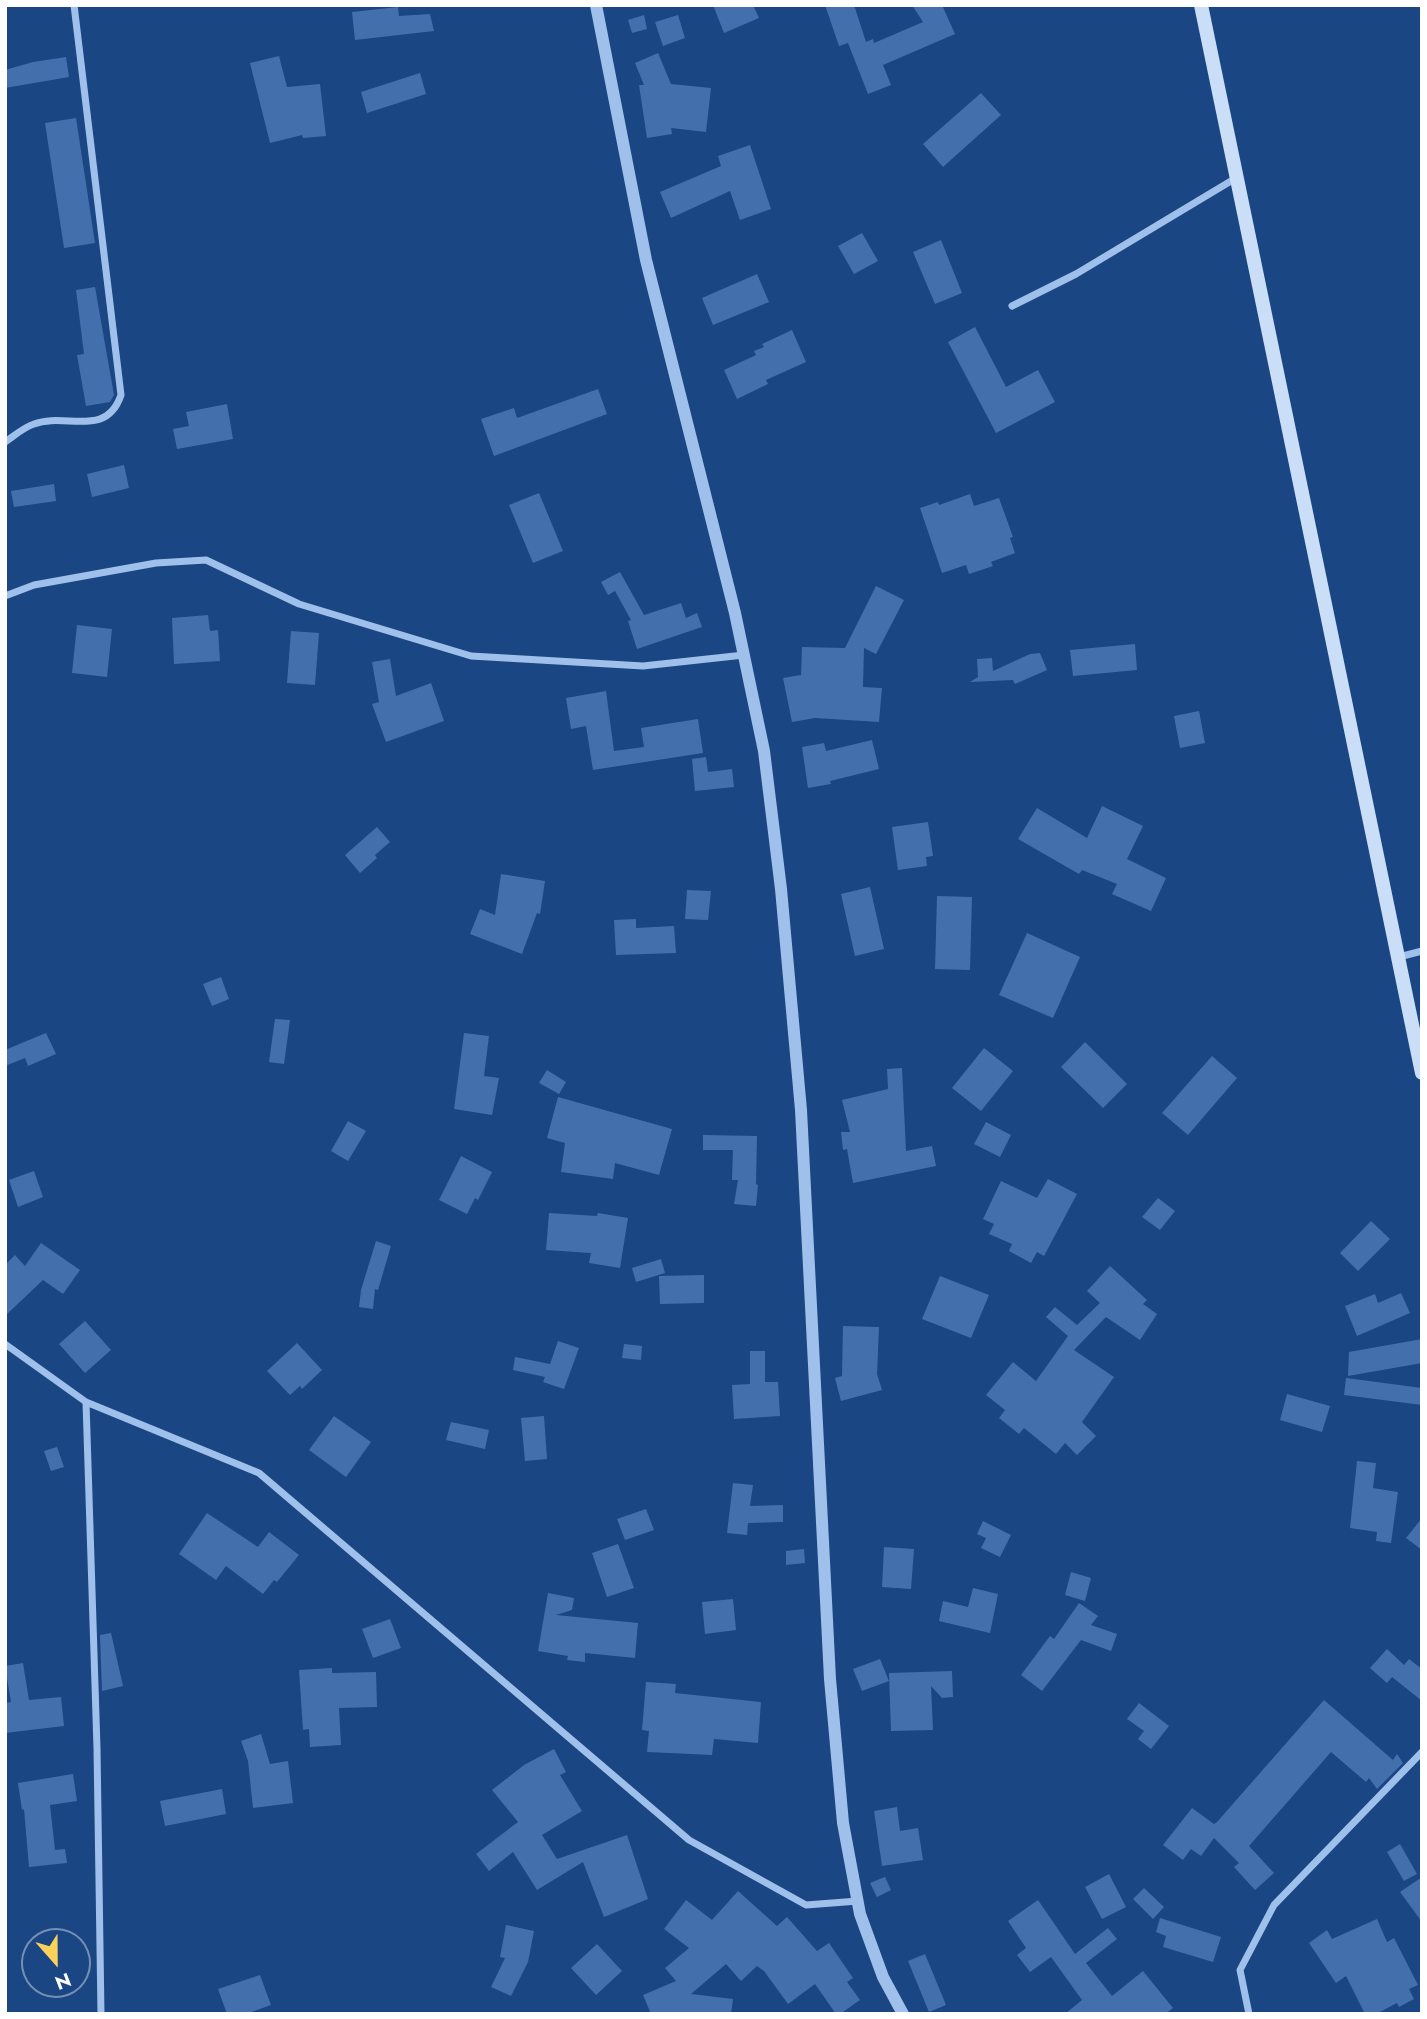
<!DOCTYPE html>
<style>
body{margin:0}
#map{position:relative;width:1427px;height:2019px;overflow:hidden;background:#1a4683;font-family:Jost,sans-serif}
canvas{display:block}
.frame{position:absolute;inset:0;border:7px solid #fff;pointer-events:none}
.north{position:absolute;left:21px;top:1928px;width:70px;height:70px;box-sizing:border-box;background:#1a4683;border:2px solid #7690b5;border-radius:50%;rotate:159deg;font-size:19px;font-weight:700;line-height:28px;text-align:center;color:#fff}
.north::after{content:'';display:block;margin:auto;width:24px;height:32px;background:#fdd25b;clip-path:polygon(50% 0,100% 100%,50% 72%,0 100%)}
</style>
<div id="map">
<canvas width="1427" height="2019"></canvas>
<div class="frame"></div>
<div class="north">N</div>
</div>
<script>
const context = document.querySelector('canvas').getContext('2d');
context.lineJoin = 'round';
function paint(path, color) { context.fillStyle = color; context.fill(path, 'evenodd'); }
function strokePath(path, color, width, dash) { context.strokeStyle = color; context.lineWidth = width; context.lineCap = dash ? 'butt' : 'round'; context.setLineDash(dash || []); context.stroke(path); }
const building = new Path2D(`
 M713 5H753L759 18 724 33Z
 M825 5H854L866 42 873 39 874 43 923 22 912 5H942L955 34 883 65 891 85 868 94 848 43 839 46Z
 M398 7 399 16 430 14 434 31 355 40 352 12Z
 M644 15 647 29 632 33 628 20Z
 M678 15 685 38 663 46 655 22Z
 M658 53 671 84 711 88 706 132 671 128 672 134 647 138 639 85H644L635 63Z
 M279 56 287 87 320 84 326 136 303 138 302 135 270 143 250 63Z
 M66 57 69 77 5 88V70L33 62Z
 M420 73 426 94 367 113 361 92Z
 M981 93 1001 115 943 167 923 144Z
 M76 118 95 243 64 248 45 123Z
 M750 145 771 209 740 220 730 191 671 218 660 192 721 166 718 156Z
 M862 233 878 261 854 274 838 246Z
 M941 240 962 293 935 304 913 252Z
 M757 274 769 302 713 325 702 298Z
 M95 287 114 395 110 402 86 406 77 355 84 354 76 290Z
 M975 327 1006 387 1038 370 1055 402 996 433 948 342Z
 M792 330 806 362 766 380 768 384 737 399 724 370 756 355 754 351 764 347 762 344Z
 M598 389 607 414 494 456 481 419 514 408 517 418Z
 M227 404 233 439 177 449 173 429 189 426 186 412Z
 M124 465 129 488 92 497 87 474Z
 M54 484 56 501 14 507 11 491Z
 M539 493 563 551 533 563 509 505Z
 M970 494 974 506 999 498 1013 537 1010 538 1015 553 991 562 993 566 969 574 966 565 942 573 920 508 938 502 939 505Z
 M620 572 644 615 681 603 686 618 697 613 702 627 637 649 628 621 631 620 615 591 608 595 601 582Z
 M876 586 904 600 876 654 864 648 863 687 882 688 879 722 815 718 792 722 783 678 801 675 802 647 845 648Z
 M208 615 210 631 218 630 220 661 174 664 172 618Z
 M77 625 112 629 107 677 72 673Z
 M291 631 319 633 315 685 287 683Z
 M1135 644 1137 670 1073 676 1070 650Z
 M1040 653 1047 670 1015 684 1013 680 970 682 978 677 977 659 992 658 993 671 1030 654Z
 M390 659 396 696 431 683 444 721 386 742 372 704 379 702 372 662Z
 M606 691 614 751 644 747 641 728 698 719 703 753 593 770 586 726 571 729 566 698Z
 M1199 711 1205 743 1180 748 1174 716Z
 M872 740 879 769 830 781 831 784 808 788 802 747 824 743 826 751Z
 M706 757 708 772 732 769 734 787 695 791 692 759Z
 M1102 806 1143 826 1127 859 1166 878 1151 911 1112 894 1117 884 1082 870 1079 874 1018 839 1037 808 1087 838Z
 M928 822 933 856 926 857 927 866 898 870 892 827Z
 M377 827 390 842 375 855 377 858 360 873 345 855Z
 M501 874 545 881 540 914 537 913 522 954 470 934 480 909 495 915Z
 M870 887 884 949 855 956 841 894Z
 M687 890 711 891 708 920 685 919Z
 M937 896 972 897 970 970 935 969Z
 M636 919V928L674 926 676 953 616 955 614 920Z
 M1027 933 1080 957 1053 1018 999 995Z
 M221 977 229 999 212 1006 203 984Z
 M275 1019 290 1020 284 1064 269 1062Z
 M46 1033 56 1054 28 1066 25 1058 5 1066V1050Z
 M464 1033 489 1036 484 1076 499 1078 492 1115 454 1109Z
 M1085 1042 1127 1084 1103 1108 1061 1067Z
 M984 1048 1013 1071 981 1111 952 1088Z
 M1212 1056 1237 1078 1188 1135 1162 1113Z
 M902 1068 906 1151 932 1146 936 1166 853 1183 847 1149 843 1150 841 1132H850L842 1100 888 1089 887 1069Z
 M547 1070 566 1082 559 1094 539 1083Z
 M558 1097 672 1129 659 1175 615 1163 613 1179 561 1172 565 1143 547 1138Z
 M348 1121 366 1131 348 1161 331 1151Z
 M986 1122 1011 1135 1000 1157 974 1144Z
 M703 1135 757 1136 756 1184 758 1185 756 1206 734 1204 738 1180H732L733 1150H703Z
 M461 1156 492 1172 478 1200 475 1198 467 1214 439 1200Z
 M34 1171 43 1197 18 1207 9 1180Z
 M1048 1179 1077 1194 1044 1256 1037 1252 1031 1263 1009 1251 1012 1244 989 1234 994 1224 983 1219 1001 1181 1037 1198Z
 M1158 1198 1175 1211 1160 1230 1142 1217Z
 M549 1213 597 1216 598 1213 628 1218 620 1268 589 1263 591 1253 546 1250Z
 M1371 1221 1390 1239 1358 1271 1340 1253Z
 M376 1241 391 1246 378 1290 375 1289 373 1309 359 1307 361 1290Z
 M41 1243 80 1270 63 1294 43 1280 5 1316V1265L15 1255 25 1266Z
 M661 1259 665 1273 636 1282 632 1268Z
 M1110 1266 1147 1300 1143 1304 1157 1314 1140 1340 1106 1317 1074 1350 1114 1377 1082 1422 1096 1436 1077 1455 1065 1443 1056 1454 1024 1428 1019 1434 999 1418 1005 1410 986 1395 1013 1362 1036 1381 1068 1336 1046 1317 1055 1307 1077 1325 1100 1303 1087 1291Z
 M704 1275V1303L660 1304 659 1276Z
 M940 1276 989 1295 971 1338 922 1319Z
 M1401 1293 1410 1313 1357 1336 1345 1306 1375 1294 1378 1303Z
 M85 1321 111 1350 85 1373 59 1344Z
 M843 1326 879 1327 877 1374 882 1390 841 1401 835 1378 842 1376Z
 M1422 1339V1363L1348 1376 1349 1352Z
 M558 1341 579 1348 564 1389 543 1382 545 1377 513 1370 515 1357 550 1364Z
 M297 1343 322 1370 302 1389 300 1386 290 1395 267 1371Z
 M624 1344 642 1346 641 1360 622 1358Z
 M750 1351H765V1382H778L780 1416 734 1419 732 1385 750 1384Z
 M1346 1378 1422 1388V1405L1344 1395Z
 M1287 1394 1330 1406 1322 1432 1280 1420Z
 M334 1416 371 1442 346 1477 309 1450Z
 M544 1416 547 1459 525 1461 521 1418Z
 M451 1422 489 1430 485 1449 446 1440Z
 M57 1447 64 1467 51 1471 44 1451Z
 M1357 1461 1376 1463 1373 1488 1398 1492 1391 1543 1376 1541 1377 1532 1350 1528Z
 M733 1483 753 1485 750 1506 783 1505V1522L748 1523 747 1535 727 1533Z
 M646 1509 654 1530 625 1540 617 1519Z
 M207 1513 258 1547 269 1532 299 1555 277 1582 274 1580 263 1594 226 1566 216 1580 179 1554Z
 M1422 1518V1550L1406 1538Z
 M983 1521 1011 1535 1000 1557 981 1548 986 1538 977 1534Z
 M618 1544 634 1588 607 1597 592 1553Z
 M884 1547 914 1549 911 1589 882 1587Z
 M804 1549 805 1563 786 1565V1551Z
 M1071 1572 1091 1578 1085 1601 1065 1595Z
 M973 1588 998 1594 990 1633 939 1621 943 1601 968 1607Z
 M548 1593 574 1598 572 1610 556 1615 638 1623 635 1658 585 1653V1662L567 1660 568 1656 538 1651Z
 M733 1599 736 1630 705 1634 702 1602Z
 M1079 1603 1098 1616 1091 1625 1117 1634 1111 1651 1081 1640 1042 1691 1021 1675 1050 1636 1054 1639Z
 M390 1619 401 1648 373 1658 362 1629Z
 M111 1633 123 1686 102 1691 100 1635Z
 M1387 1649 1404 1665 1409 1659 1422 1669V1701L1392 1677 1387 1683 1370 1668Z
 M880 1659 889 1681 862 1691 853 1669Z
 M23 1663 29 1700 61 1697 64 1726 5 1733V1703L11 1702 5 1666Z
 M332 1668V1673L376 1672 377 1707 339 1708 341 1745 310 1747 309 1729 303 1730 299 1670Z
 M952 1671 953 1697 942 1698 931 1686 933 1730 891 1731 889 1673Z
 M646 1682 676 1684 675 1693 761 1702 758 1743 714 1739 712 1755 647 1752 649 1731 642 1730Z
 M1324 1700 1393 1760 1397 1754 1403 1763 1377 1789 1369 1778 1366 1782 1331 1752 1249 1846 1274 1873 1255 1890 1234 1867 1239 1863 1214 1838 1201 1856 1191 1849 1183 1860 1163 1845 1192 1808 1214 1824 1217 1822Z
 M1139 1703 1169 1726 1151 1749 1138 1739 1144 1731 1127 1719Z
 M261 1734 270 1764 288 1761 293 1803 253 1808 248 1761 241 1741Z
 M554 1749 566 1772 560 1775 582 1811 542 1835 557 1859 627 1835 648 1899 604 1917 583 1862 537 1890 513 1852 489 1871 476 1854 518 1822 492 1790 524 1765Z
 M73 1774 77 1801 50 1805 55 1850 65 1849 67 1863 29 1867 24 1809 22 1810 18 1783Z
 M222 1789 226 1814 165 1826 160 1801Z
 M897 1807 900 1831 918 1828 923 1860 882 1866 874 1811Z
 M1400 1844 1417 1874 1404 1881 1387 1852Z
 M1109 1874 1126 1907 1102 1919 1085 1887Z
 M885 1877 891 1890 877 1897 870 1883Z
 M1422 1877V1922L1400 1892Z
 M1144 1888 1164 1907 1153 1919 1133 1899Z
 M738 1891 777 1926 787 1917 817 1951 829 1943 853 1978 847 1982 860 2000 840 2014H836L815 1984 788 2004 764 1971 757 1966 741 1981 726 1964 691 1994 733 1999 731 2014H651L643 1995 676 1981 665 1968 689 1948 664 1929 686 1900 712 1920Z
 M1038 1900 1075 1954 1108 1928 1117 1939 1086 1963 1112 1996 1143 1971 1173 2008 1165 2014H1065L1082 2000 1051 1957 1030 1972 1017 1955 1026 1948 1008 1921Z
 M1160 1918 1221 1937 1213 1962 1163 1947 1166 1936 1156 1932Z
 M1377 1919 1387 1942 1394 1938 1418 1985 1409 1989 1414 1999 1399 2007 1397 2003 1376 2014H1365L1346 1976 1336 1983 1309 1943 1327 1930 1332 1939Z
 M506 1925 534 1931 528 1962 511 1996 491 1987 505 1958 500 1957Z
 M597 1944 622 1971 596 1995 571 1968Z
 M925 1954 946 2005 929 2012 908 1961Z
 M260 1975 271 2005 246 2014H227L218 1989Z`);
const minor = new Path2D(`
 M1012 306 1076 274 1236 178
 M5 442C14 436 24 427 34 424 65 412 106 439 121 395L74 5
 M5 596 34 585 156 563 206 560 299 604 471 656 643 666 744 655
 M1399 957 1422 951
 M5 1344 86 1402 259 1473 689 1840 806 1905 858 1901
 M86 1402 97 1748 101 2014
 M1249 2014 1240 1970 1274 1905 1422 1752`);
const tertiary = new Path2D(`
 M596 5 646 260 735 613 764 751 781 889 801 1110 830 1679 843 1823 860 1914 883 1977 903 2014`);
const secondary = new Path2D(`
 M1201 5 1422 1073`);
paint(building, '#4370ad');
strokePath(minor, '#9fc0eb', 7);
strokePath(tertiary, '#9fc0eb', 12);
strokePath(secondary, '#cbdef8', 14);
</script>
